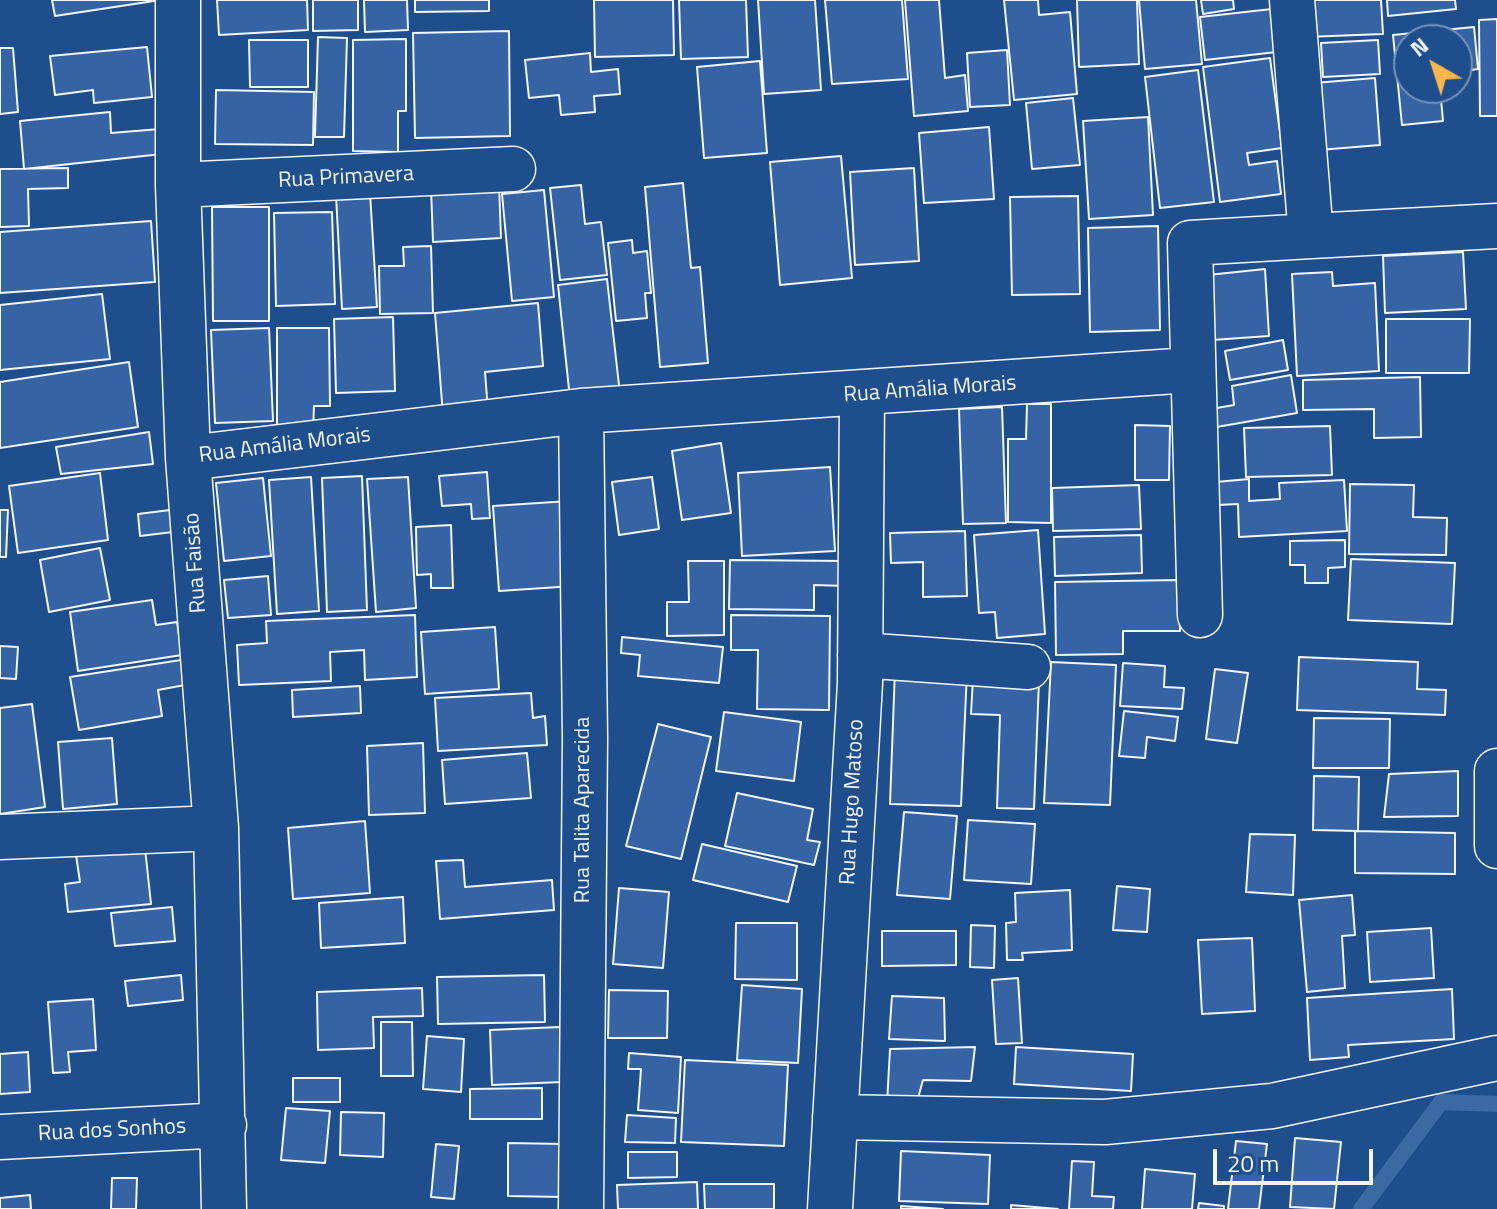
<!DOCTYPE html>
<meta charset="utf-8">
<style>
body{margin:0}
#map{position:relative;width:1497px;height:1209px;overflow:hidden;background:#1f4e8c;font-family:"Titillium Web",sans-serif}
canvas{display:block}
.north{position:absolute;left:1393px;top:24px;width:80px;height:80px;box-sizing:border-box;background:#1f4e8c;border:2px solid #7391ba;border-radius:50%;rotate:321deg;font-size:22px;font-weight:700;line-height:32px;text-align:center;color:#f2f6ff}
.north::after{content:'';display:block;margin:auto;width:28px;height:36px;background:#ffb74d;clip-path:polygon(50% 0,100% 100%,50% 72%,0 100%)}
.scale{position:absolute;left:1213px;top:1149px;width:160px;height:36px;box-sizing:border-box;border:4px solid #f2f6ff;border-top:0;padding-left:10px;font-size:24px;line-height:28px;white-space:nowrap;color:#f2f6ff;-webkit-text-stroke:6px #1f4e8c;paint-order:stroke}
</style>
<div id="map">
<canvas width="1497" height="1209"></canvas>
<div class="north">N</div>
<div class="scale">20 m</div>
</div>
<script>
const context = document.querySelector('canvas').getContext('2d');
context.lineJoin = 'round';
function strokePath(path, color, width, dash) { context.strokeStyle = color; context.lineWidth = width; context.lineCap = dash ? 'butt' : 'round'; context.setLineDash(dash || []); context.stroke(path); }
function paint(path, color) { context.fillStyle = color; context.fill(path, 'evenodd'); }
function write(font, color, halo, rows, align = 'center') {
  context.font = font + ' "Titillium Web",sans-serif'; context.lineWidth = 6; context.setLineDash([]); context.textBaseline = 'middle'; context.strokeStyle = halo; context.fillStyle = color; for (const [text, x, y, turn = 0] of rows) {
    context.save(); context.translate(x, y); context.rotate((+turn || 0) * Math.PI / 180); context.textAlign = isNaN(turn) ? turn : align; if (halo) context.strokeText(text, 0, 0); context.fillText(text, 0, 0); context.restore();
  }
}
const stream = new Path2D(`
 M1361 1209 1441 1102 1497 1104`);
const building = new Path2D(`
 M52 0H154V1L55 16Z
 M217 0H307L308 30 219 35Z
 M313 0H358V30L313 31Z
 M364 0H407L408 30 365 32Z
 M415 0H489V11L415 12Z
 M594 0H673L674 55 595 57Z
 M679 0H746L748 57 681 59Z
 M758 0H815L821 90 764 94Z
 M825 0H902L908 79 832 84Z
 M905 0H939L945 78 965 75 968 111 914 116Z
 M1004 0H1038L1039 15 1070 12 1077 94 1014 100Z
 M1077 0H1137L1139 64 1079 67Z
 M1139 0H1196L1202 64 1145 69Z
 M1201 0H1233L1234 9 1203 14Z
 M1304 0H1381L1383 34 1306 37Z
 M1387 0H1455L1456 9 1388 16Z
 M1272 9 1277 52 1205 60 1200 17Z
 M1497 19V116H1480L1479 20Z
 M1474 27 1478 69 1457 72V40H1409V88H1440L1443 121 1402 125 1393 35Z
 M509 31 510 136 415 138 413 33Z
 M318 37 347 38 344 137H315Z
 M406 39V111H398V152L353 151V40Z
 M249 40H308V87H250Z
 M1378 40 1380 74 1323 77 1321 43Z
 M147 47 152 97 94 103 93 90 55 95 50 56Z
 M0 48H13L18 112 0 114Z
 M1007 50 1010 105 970 107 967 53Z
 M590 53 591 72 618 69 620 94 594 96 595 112 561 115 559 95 529 98 525 60Z
 M1270 58 1282 148 1247 153 1249 165 1277 161 1281 194 1220 202 1203 67Z
 M760 61 767 153 704 158 697 67Z
 M1198 70 1214 202 1160 208 1145 77Z
 M1375 78 1380 145 1319 150 1314 83Z
 M216 90 314 92 313 145 215 144Z
 M1073 98 1080 165 1032 169 1026 103Z
 M110 112 111 133 160 129 162 154 24 169 20 121Z
 M1148 117 1153 215 1089 219 1083 121Z
 M989 127 994 199 924 203 919 133Z
 M841 156 852 278 780 285 770 162Z
 M68 168V188L28 189 29 226 0 227V169Z
 M914 168 919 261 855 265 850 172Z
 M683 183 691 268 700 267 708 363 660 367 645 187Z
 M499 184 501 238 433 242 431 188Z
 M581 185 585 224 601 222 607 275 560 280 550 188Z
 M544 190 554 297 512 301 502 194Z
 M370 193 377 307 342 309 336 195Z
 M1078 196 1080 294 1012 295 1010 197Z
 M212 207H269V321H213Z
 M332 212 335 304 276 306 274 213Z
 M151 221 155 282 0 293V232Z
 M1158 226 1160 330 1090 332 1088 228Z
 M632 240 633 253 647 251 651 293H645L647 318 616 321 608 243Z
 M431 246 433 313 380 314 379 266H404L403 247Z
 M1463 252 1466 309 1385 313 1383 256Z
 M1265 269 1269 336 1212 340 1208 275Z
 M1332 272 1333 286 1375 283 1379 371 1297 376 1292 274Z
 M607 279 620 394 570 399 558 285Z
 M102 294 110 359 0 370V305Z
 M538 303 543 366 485 372 488 411 443 415 435 313Z
 M393 317 395 391 336 393 334 319Z
 M1386 319H1470L1469 373H1386Z
 M269 328 273 421 215 423 211 330Z
 M277 328H329L330 406H314L313 431H277Z
 M1283 340 1288 370 1230 380 1225 351Z
 M129 362 138 427 0 448V382Z
 M1291 375 1297 413 1211 428 1205 410 1234 405 1232 386Z
 M1420 377 1421 437 1374 438V409L1303 410V380Z
 M1027 404H1051V523L1008 522V439H1026Z
 M1002 407 1006 523 963 524 959 409Z
 M1135 425 1170 426 1169 480H1135Z
 M1330 426 1332 475 1246 477 1244 428Z
 M149 432 153 464 61 474 56 447Z
 M721 443 731 513 682 520 672 451Z
 M830 467 835 551 742 556 738 473Z
 M487 472 490 518 472 519 471 504 442 506 439 476Z
 M100 473 108 540 18 553 9 486Z
 M362 476 367 610 327 612 322 478Z
 M311 477 319 611 277 614 269 480Z
 M408 477 416 608 376 612 367 479Z
 M652 477 659 529 619 535 612 482Z
 M263 478 271 556 224 561 216 483Z
 M1249 479V501L1280 499 1279 483 1344 480 1347 531 1239 537 1238 504 1217 505 1216 482Z
 M1350 484 1414 485 1413 517 1447 518 1446 555 1349 554Z
 M1139 485 1141 529 1053 531 1052 488Z
 M569 501 574 586 499 591 493 506Z
 M0 510H8L6 557H0Z
 M170 510 173 532 140 536 138 514Z
 M451 525 453 588H431V574L417 575 416 527Z
 M1038 530 1045 634 997 638 995 612 979 613 974 535Z
 M965 531 967 596 923 597V562L891 563 890 533Z
 M1141 535 1142 573 1055 576 1054 537Z
 M1345 540V567L1328 568V583H1305V565H1290V541Z
 M100 548 110 600 49 612 40 560Z
 M1351 559 1455 563 1452 624 1348 620Z
 M730 560 847 561 846 586 814 585V610L729 609Z
 M688 561H724V635L667 636V602H689Z
 M268 576 271 615 228 618 224 580Z
 M1179 580 1180 631H1123V654L1056 655 1055 582Z
 M152 600 156 625 177 622 182 655 78 671 70 612Z
 M415 615 417 677 365 680 364 650 330 652 331 681 239 685 237 645 267 643 266 621Z
 M731 615 830 616 829 710 757 709 758 650H731Z
 M495 627 499 689 425 694 421 632Z
 M622 637 723 647 719 683 638 676 640 655 621 653Z
 M0 646 18 647 16 679 0 678Z
 M1299 657 1418 662 1417 689 1446 690 1445 715 1297 710Z
 M181 660 185 685 158 690 162 716 79 730 70 677Z
 M1051 662 1116 665 1110 805 1044 803Z
 M1123 663 1165 666 1164 687 1184 688 1182 709 1120 706Z
 M895 669 967 671 961 806 890 804Z
 M1215 669 1248 673 1237 743 1206 739Z
 M973 678 1039 680 1034 809 997 808 1000 715 971 714Z
 M360 686 361 713 293 717 292 690Z
 M531 693 533 718 545 716 547 745 438 751 435 698Z
 M32 704 45 807 0 814V708Z
 M1124 711 1178 717 1175 741 1147 737 1145 758 1119 756Z
 M724 712 801 722 794 781 716 771Z
 M1314 718 1390 719 1389 768H1313Z
 M658 724 711 737 681 859 626 846Z
 M112 738 117 804 63 809 58 742Z
 M423 743 425 813 369 815 367 746Z
 M527 753 531 798 445 804 442 760Z
 M1458 771V816L1384 817 1389 774Z
 M1314 776 1359 777 1358 831 1313 830Z
 M737 793 813 809 807 840 820 842 814 865 725 846Z
 M904 812 957 816 950 899 897 895Z
 M968 820 1035 824 1031 884 964 880Z
 M365 821 370 893 293 899 288 828Z
 M1355 831 1455 833V874L1355 873Z
 M1250 834 1295 835 1293 895 1246 892Z
 M702 844 797 866 788 902 693 880Z
 M145 848 151 904 68 912 65 884 80 882 76 855Z
 M463 860 465 887 552 880 554 910 440 919 436 861Z
 M1117 886 1150 889 1147 932 1113 930Z
 M619 888 669 892 663 968 613 964Z
 M1070 890 1072 950 1022 953 1023 960H1007L1006 923 1016 922 1015 893Z
 M1352 895 1355 935 1342 936 1345 988 1307 992 1299 900Z
 M403 897 405 943 321 948 319 903Z
 M172 907 175 941 115 946 111 913Z
 M736 923H797V980L735 979Z
 M971 925 995 926 994 968 970 967Z
 M1431 928 1434 978 1370 982 1367 932Z
 M882 931H956V965L882 966Z
 M1252 938 1255 1011 1202 1014 1198 940Z
 M181 975 183 1000 128 1006 125 981Z
 M544 975 545 1022 438 1024 437 977Z
 M1018 978 1022 1043 996 1044 992 980Z
 M742 985 802 989 798 1063 737 1060Z
 M422 988 423 1016 373 1017 374 1048 318 1050 317 992Z
 M1452 989 1454 1039 1348 1045 1349 1057 1310 1060 1307 998Z
 M609 990 668 991 667 1038H608Z
 M892 996 944 998 945 1041 889 1039Z
 M93 999 96 1050 68 1052 70 1072 53 1073 48 1002Z
 M381 1022H412L413 1076H381Z
 M560 1027 562 1082 492 1085 490 1030Z
 M427 1036 464 1039 461 1092 423 1089Z
 M975 1047 971 1081 923 1080 917 1102 887 1104 890 1049Z
 M1016 1047 1133 1054 1131 1091 1014 1084Z
 M28 1052 30 1092 0 1094V1054Z
 M629 1053 681 1057 678 1113 638 1110 641 1069H628Z
 M685 1060 788 1065 784 1146 681 1142Z
 M293 1078H340V1102H293Z
 M542 1088V1119H470V1089Z
 M286 1108 330 1111 325 1163 281 1160Z
 M341 1112 384 1113 383 1157 340 1155Z
 M627 1115 676 1118 675 1143 625 1142Z
 M1295 1138 1341 1142 1334 1209 1290 1207Z
 M1236 1141 1267 1144 1259 1209H1228Z
 M508 1143 564 1144 563 1197 508 1196Z
 M436 1144 459 1146 454 1199 431 1197Z
 M901 1151 990 1155 988 1204 899 1201Z
 M628 1152H677V1177L628 1178Z
 M1072 1161 1094 1162 1092 1196 1114 1197 1113 1209H1069Z
 M1145 1169 1195 1174 1192 1209H1142Z
 M112 1178H137L136 1209H111Z
 M697 1182 698 1209H618L617 1185Z
 M704 1184H774V1209H705Z
 M30 1195 31 1209H0V1198Z
 M1199 1203 1224 1206V1209H1198Z
 M1011 1205 1058 1209H1011Z
 M901 1206 943 1209H901Z`);
const street = new Path2D(`
 M178 0V185L188 458 216 828 224 1209
 M178 185 513 169
 M1311 236 1497 226
 M581 411 585 738 581 1209
 M188 458 581 411 1191 370
 M1200 615 1190 243 1311 236 1292 0
 M860 655 1028 667
 M1497 771V846
 M0 837 216 828
 M835 1117 1105 1122 1272 1106 1497 1058
 M0 1137 224 1125
 M830 1209 860 683 862 395`);
const streetNames = [
 ["Rua Primavera",346,178,-3],
 ["Rua Amália Morais",930,390,-4],
 ["Rua Amália Morais",285,446,-7],
 ["Rua Faisão",196,563,-94],
 ["Rua Hugo Matoso",853,802,-87],
 ["Rua Talita Aparecida",584,810,-90],
 ["Rua dos Sonhos",112,1131,-3]
];
strokePath(stream, '#3b69a3', 16);
paint(building, '#3563a3');
strokePath(building, '#f2f6ff', 2);
strokePath(street, '#f2f6ff', 47);
strokePath(street, '#1f4e8c', 44);
write('22px', '#f2f6ff', '#1f4e8c', streetNames);
</script>
